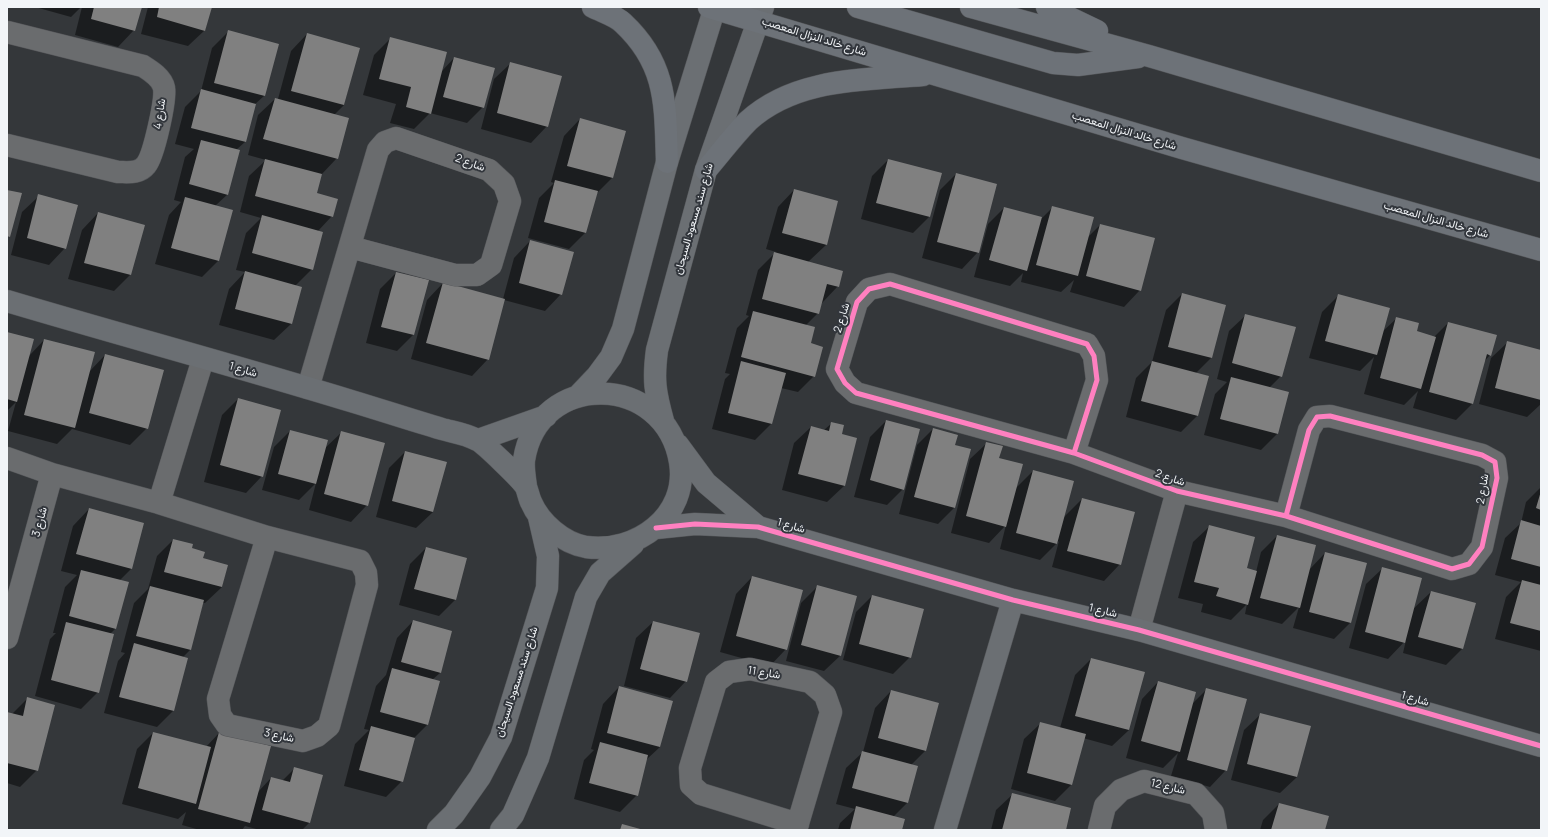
<!DOCTYPE html>
<meta charset="utf-8">
<style>
body{margin:0}
#map{position:relative;width:1548px;height:837px;overflow:hidden;background:#34373a;font-family:Manrope,sans-serif}
canvas{display:block}
.frame{position:absolute;inset:0;border:8px solid #f2f5f8;pointer-events:none}
</style>
<div id="map">
<canvas width="1548" height="837"></canvas>
<div class="frame"></div>
</div>
<script>
const context = document.querySelector('canvas').getContext('2d');
context.lineJoin = 'round';
function paint(path, color) { context.fillStyle = color; context.fill(path, 'evenodd'); }
function strokePath(path, color, width, dash) { context.strokeStyle = color; context.lineWidth = width; context.lineCap = dash ? 'butt' : 'round'; context.setLineDash(dash || []); context.stroke(path); }
function write(font, color, halo, rows, align = 'center') {
  context.font = font + ' Manrope,Vazirmatn,sans-serif'; context.lineWidth = 4; context.setLineDash([]); context.textBaseline = 'middle'; context.strokeStyle = halo; context.fillStyle = color; for (const [text, x, y, turn = 0] of rows) {
    context.save(); context.translate(x, y); context.rotate((+turn || 0) * Math.PI / 180); context.textAlign = isNaN(turn) ? turn : align; if (halo) context.strokeText(text, 0, 0); context.fillText(text, 0, 0); context.restore();
  }
}
const shadow = new Path2D(`
 M35 7H81L71 17Z
 M82 7H141L134 30 118 47 75 35Z
 M148 7H211L205 30 188 46 141 34Z
 M229 31 264 96 254 105 245 142 236 150 228 194 215 206 218 261 202 277 155 264 169 215 181 202 174 200 185 157 194 149 175 144 185 107 201 91 212 48Z
 M307 34 359 48 344 105 334 115 337 158 321 175 316 194 332 216 318 231 312 269 295 286 291 324 274 340 219 325 229 289 245 272 236 270 246 233 261 218 240 212 249 176 266 160 248 155 258 115 275 99H278L291 51Z
 M391 38 442 71 454 58 483 107 467 123 430 113 414 129 390 123 396 104 363 95 374 55Z
 M511 63 547 126 531 143 481 129 494 79Z
 M580 119 612 178 596 194 585 233 569 249 528 238 539 198 554 183 551 182 564 136Z
 M888 160 941 174 929 217 913 233 861 219 872 176Z
 M956 174 978 252 962 269 922 258 940 190Z
 M794 190 826 245 808 262 838 286 822 303 818 313 805 326 814 376 798 392 781 388 771 424 755 440 712 429 725 379 730 374 725 373 737 328 749 316 746 315 758 270 776 252 766 249 778 207Z
 M39 196 65 248 49 265 11 255 22 212Z
 M1053 207 1088 237 1100 225 1140 290 1124 307 1070 292 1074 280 1061 292 1021 282 1023 273 1010 286 974 277 988 224 1004 208 1042 218Z
 M98 213 130 275 114 291 68 279 82 230Z
 M530 241 561 294 545 311 504 300 488 359 472 376 411 359 427 300 443 283 503 299 514 258Z
 M396 273 427 281 413 335 397 351 366 343 380 289Z
 M1182 294 1225 306 1211 358 1195 374 1197 416 1181 432 1126 417 1136 378 1152 362 1166 310Z
 M1338 296 1382 332 1397 318 1415 332 1434 337 1448 323 1490 355 1484 362 1472 404 1456 420 1413 408 1418 391 1404 405 1364 394 1374 357 1360 371 1309 358 1322 312Z
 M1246 315 1281 376 1269 388 1288 393 1277 434 1261 450 1204 435 1215 394 1227 382 1217 379 1229 331Z
 M7 333 29 356 44 340 89 372 105 355 147 428 130 445 72 429 57 444 8 431 16 402 7 411Z
 M1508 342 1541 351V404L1527 417 1479 404 1491 358Z
 M238 399 262 476 246 493 204 482 222 415Z
 M886 421 903 489 887 505 854 497 870 437Z
 M832 423 841 435 844 486 827 502 782 490 794 443 811 427 824 430Z
 M933 429 954 445 970 450 954 508 938 524 899 514 917 445Z
 M290 431 324 449 342 432 367 505 351 522 309 510 316 483 299 500 262 490 274 447Z
 M987 443 998 459 1015 489 1033 471 1063 518 1082 499 1120 564 1104 581 1052 567 1059 541 1040 560 1000 549 1006 525 989 543 951 533 970 459Z
 M405 452 433 512 416 528 376 517 389 468Z
 M1541 487V651L1495 639 1506 597 1521 582 1495 575 1505 538 1521 523 1526 502Z
 M89 509 143 524 131 569 119 581 115 629 110 634 98 692 81 709 35 696 50 639 56 633H53L65 587 77 575 61 571 73 526Z
 M1210 526 1246 569 1256 572 1261 552 1277 536 1309 570 1325 553 1366 564 1350 623 1334 639 1293 628 1299 607 1282 624 1245 614 1247 604 1231 620 1201 612 1203 604 1178 598 1193 542Z
 M173 540 190 549 202 559 227 566 222 587 205 603H203L190 650 183 657 187 658 173 711 157 727 104 713 118 661 125 653 121 652 134 603 148 589 157 556Z
 M426 548 466 559 455 600 439 616 399 605 410 564Z
 M1383 568 1412 610 1431 592 1462 649 1446 665 1403 653 1406 640 1388 659 1349 648 1366 584Z
 M752 577 786 649 770 666 720 652 736 594Z
 M818 586 841 655 824 671 786 661 801 603Z
 M872 596 910 657 893 674 843 660 856 612Z
 M413 621 440 673 432 680 427 725 414 738 402 781 386 797 344 786 355 744 369 730 364 729 376 686 386 675 397 638Z
 M653 622 686 681 670 698 624 686 636 638Z
 M1091 659 1129 730 1112 746 1083 738 1071 785 1055 801 1011 789 1024 739 1041 723 1060 728 1075 675Z
 M1158 682 1192 704 1207 689 1226 770 1210 787 1171 776 1178 753 1163 768 1126 758 1142 699Z
 M619 687 660 747 646 760 637 795 620 812 574 799 584 760 594 750 591 749 603 704Z
 M891 691 925 751 911 765 908 802 893 817 901 830H838L840 823 855 809 836 804 846 768 863 752 875 708Z
 M28 698 37 770 20 787 7 783V713L12 714Z
 M1261 714 1297 777 1280 793 1231 780 1244 730Z
 M153 733 206 747 219 733 258 792 271 778 282 781 295 768 309 823 302 830H260L245 826 242 830H200L182 825 186 812 178 819 122 804 137 749Z
 M1013 794 1065 830H991L996 810Z
 M1279 804 1324 830H1260L1263 820Z`);
const building = new Path2D(`
 M94 7H142L135 31 91 19Z
 M159 7H212L205 31 157 17Z
 M228 30 279 44 265 96 214 83Z
 M307 33 360 48 344 105 291 91Z
 M390 37 447 52 431 114 406 107 411 87 379 79Z
 M454 57 495 68 484 108 443 97Z
 M510 62 562 76 548 127 497 113Z
 M201 89 256 104 246 142 191 128Z
 M275 98 349 118 338 159 263 139Z
 M580 118 626 131 613 178 567 166Z
 M201 140 240 150 228 195 189 184Z
 M265 159 322 174 317 193 338 199 333 217 255 196Z
 M888 159 942 173 930 217 876 203Z
 M956 173 997 184 979 253 937 242Z
 M555 180 598 191 586 233 544 222Z
 M794 189 838 201 827 245 782 233Z
 M7 190 22 193 10 237 7 236Z
 M38 194 78 205 66 249 27 238Z
 M185 197 233 210 219 261 171 248Z
 M1052 206 1094 217 1078 276 1036 265Z
 M1004 207 1042 217 1027 271 989 260Z
 M98 212 145 225 131 275 84 263Z
 M262 215 323 232 313 270 252 253Z
 M1100 224 1155 238 1141 291 1086 276Z
 M530 240 574 252 562 295 519 283Z
 M774 252 843 271 839 287 827 284 819 314 762 299Z
 M245 271 302 287 292 324 235 309Z
 M396 272 429 280 414 335 381 327Z
 M443 282 505 299 489 360 426 343Z
 M1182 293 1226 305 1212 358 1168 347Z
 M1338 294 1390 308 1377 355 1325 341Z
 M753 311 815 327 811 343 823 347 815 377 741 357Z
 M1245 314 1296 327 1282 377 1232 363Z
 M1396 317 1419 323 1417 331 1436 337 1421 389 1380 378Z
 M1448 322 1497 335 1491 356 1487 354 1473 404 1429 392Z
 M7 332 34 339 17 402 7 399Z
 M44 339 95 352 75 428 24 415Z
 M1507 341 1541 350V400L1495 388Z
 M105 354 164 370 148 429 89 413Z
 M741 361 786 373 772 424 728 413Z
 M1152 361 1209 376 1198 416 1141 401Z
 M1231 377 1289 392 1278 434 1220 419Z
 M238 398 281 410 263 477 220 465Z
 M886 420 920 429 904 490 870 480Z
 M831 422 844 425 842 434 857 438 845 486 798 474 811 426 829 431Z
 M933 428 958 435 955 445 971 449 955 508 914 497Z
 M290 430 328 440 316 484 278 474Z
 M341 431 385 443 368 506 324 494Z
 M986 442 1003 446 999 458 1023 464 1006 527 966 516Z
 M405 451 447 462 433 512 392 501Z
 M1033 470 1074 481 1057 544 1016 533Z
 M1541 491V510L1536 508Z
 M1082 498 1135 512 1121 565 1067 551Z
 M89 508 144 523 132 569 76 554Z
 M1521 520 1541 526V567L1511 559Z
 M1209 525 1255 537 1247 568 1257 571 1248 605 1216 596 1219 588 1194 582Z
 M1277 535 1316 545 1300 608 1260 598Z
 M173 539 193 544 192 548 205 552 203 558 228 565 222 587 164 572Z
 M426 547 467 558 456 600 414 589Z
 M1325 552 1367 563 1351 623 1309 612Z
 M1382 567 1422 578 1405 643 1365 632Z
 M81 570 129 582 116 629 69 616Z
 M752 576 803 590 787 650 736 636Z
 M1522 580 1541 585V631L1510 623Z
 M817 585 857 596 841 656 801 645Z
 M150 586 204 600 191 650 136 636Z
 M1431 591 1476 603 1463 649 1418 637Z
 M872 595 924 609 911 658 859 644Z
 M413 620 452 631 441 673 401 662Z
 M653 621 700 633 687 682 640 669Z
 M66 622 114 634 99 693 51 680Z
 M134 643 188 658 174 711 119 697Z
 M1091 658 1145 672 1129 730 1075 716Z
 M392 668 440 681 428 725 380 712Z
 M1158 681 1196 692 1180 752 1141 741Z
 M619 686 673 701 660 747 607 733Z
 M1206 688 1247 699 1227 771 1187 760Z
 M891 690 939 703 926 751 878 738Z
 M27 697 55 705 38 771 7 763V712L23 716Z
 M1260 713 1311 726 1297 777 1247 764Z
 M1040 722 1086 734 1072 785 1027 773Z
 M371 726 415 738 403 782 359 770Z
 M153 732 211 747 196 804 138 788Z
 M219 732 271 746 250 823 198 809Z
 M600 742 648 755 638 796 589 783Z
 M862 751 918 766 908 803 852 788Z
 M294 767 323 775 310 823 262 810 271 777 290 782Z
 M1012 793 1071 808 1066 830H1002Z
 M1279 803 1329 816 1325 830H1271Z
 M856 806 905 819 902 830H850Z
 M622 824 644 830H620Z`);
const street = new Path2D(`
 M7 32 143 66C151 71 162 78 164 88 166 100 154 155 146 165 139 174 128 172 118 172L7 145
 M308 388 378 150 385 142 396 138 489 170 504 184 510 201 491 265 477 275H455L350 247
 M1074 453 1097 380 1094 356 1087 344 890 284 869 289 857 302 837 369 845 383 856 393 1074 453 1177 491 1286 516 1452 569 1469 564 1482 547 1497 478 1495 462 1482 455 1330 416 1317 417 1309 430 1286 516
 M7 458 52 474 159 503 267 537 360 561 366 573 367 585 329 726 317 736 303 741 227 725 220 715 218 699 267 537
 M159 503 203 359
 M1139 630 1177 491
 M7 638 52 474
 M796 830 831 712 825 695 810 682 750 669 729 672 716 682 690 768 691 785 701 794 798 824
 M1099 830 1105 806 1121 790 1144 781 1196 794 1213 813 1216 830`);
const secondary = new Path2D(`
 M7 301C121 335 237 366 351 401 381 410 411 420 442 429 453 432 467 434 477 440 484 443 522 480 526 487 528 492 529 498 531 502 540 523 563 543 586 547 636 554 689 516 680 462 665 372 538 370 524 460 523 469 525 478 526 487
 M578 396 597 376 611 357 623 329 667 162 715 7
 M663 421C655 392 653 380 657 350L706 170 763 7
 M478 440 546 416
 M678 445 706 483 758 527
 M656 528 695 524 758 527 1013 600 1139 630 1541 746
 M438 830 454 814 480 777 501 737 547 588 548 556 539 517
 M501 830 513 815 538 758 586 597 600 573 633 544
 M945 830 1013 600`);
const primary = new Path2D(`
 M593 7C603 12 616 16 623 23 668 65 665 106 667 162
 M709 7 1182 148 1541 250
 M858 7 1053 63 1078 65 1138 57
 M971 7 1149 56 1541 171
 M1047 7 1097 31
 M706 170C720 154 733 136 748 121 795 78 863 80 923 75`);
const cycleway = new Path2D(`
 M1074 453 1097 380 1094 356 1087 344 890 284 869 289 857 302 837 369 845 383 856 393 1074 453 1177 491 1286 516 1452 569 1469 564 1482 547 1497 478 1495 462 1482 455 1330 416 1317 417 1309 430 1286 516
 M656 528 695 524 758 527 1013 600 1139 630 1541 746`);
const streetNames = [
 ["شارع خالد النزال المعصب",814,37,17],
 ["شارع 4",160,114,-81],
 ["شارع خالد النزال المعصب",1124,131,17],
 ["شارع 2",470,163,20],
 ["شارع سند مسعود السيحان",694,219,-74],
 ["شارع خالد النزال المعصب",1436,220,16],
 ["شارع 2",842,318,-73],
 ["شارع 1",243,370,16],
 ["شارع 2",1170,478,19],
 ["شارع 2",1483,489,-81],
 ["شارع 3",40,522,-75],
 ["شارع 1",791,526,16],
 ["شارع 1",1103,611,13],
 ["شارع 11",764,673,9],
 ["شارع سند مسعود السيحان",517,682,-72],
 ["شارع 1",1415,699,16],
 ["شارع 3",279,736,12],
 ["شارع 12",1168,787,13]
];
paint(shadow, '#0007');
paint(building, '#808080');
strokePath(street, '#545659', 23);
strokePath(secondary, '#545659', 23);
strokePath(primary, '#545659', 23);
strokePath(street, '#6a6c6e', 22);
strokePath(secondary, '#6b6f73', 22);
strokePath(primary, '#6d7278', 22);
strokePath(cycleway, '#ff80c0', 5);
write('11px', '#f2f5f8', '#32363c', streetNames);
</script>
